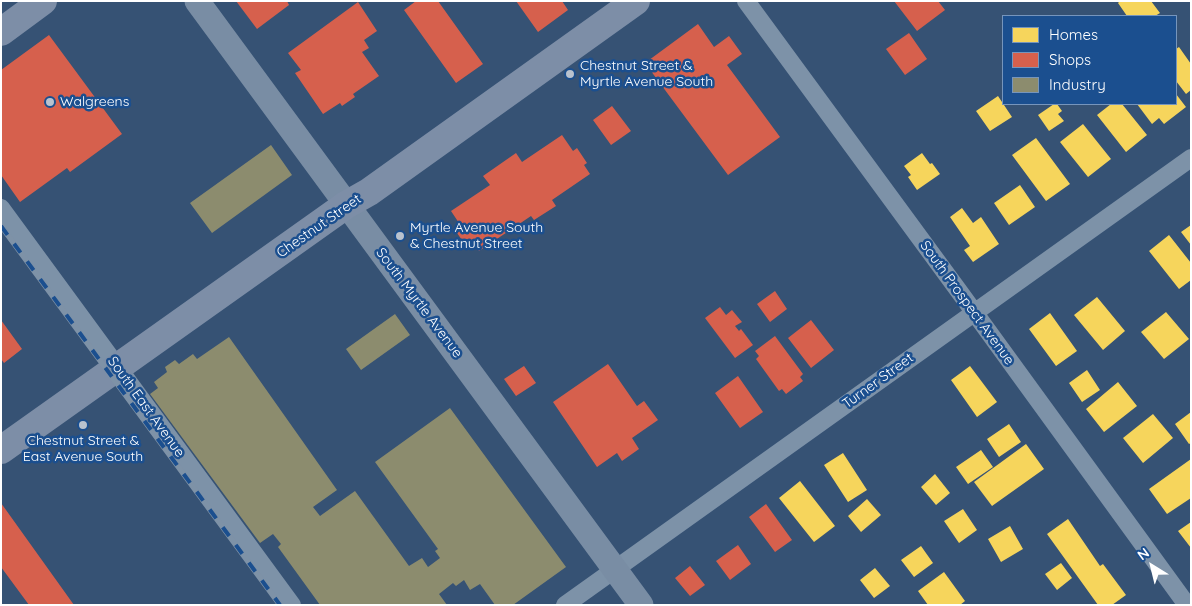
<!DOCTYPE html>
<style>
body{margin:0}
#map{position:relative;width:1192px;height:606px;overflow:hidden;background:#365274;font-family:Quicksand,sans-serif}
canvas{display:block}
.frame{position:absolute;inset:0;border:2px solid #fff;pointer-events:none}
.legend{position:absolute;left:1002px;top:15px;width:175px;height:90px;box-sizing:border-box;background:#1b4f8f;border:1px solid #7695bc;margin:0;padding:6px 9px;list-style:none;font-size:15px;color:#fff}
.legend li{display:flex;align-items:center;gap:10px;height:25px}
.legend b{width:25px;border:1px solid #7695bc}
.north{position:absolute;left:1127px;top:541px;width:50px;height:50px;-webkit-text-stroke:4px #1b4f8f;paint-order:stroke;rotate:324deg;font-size:14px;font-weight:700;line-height:20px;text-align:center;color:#fff}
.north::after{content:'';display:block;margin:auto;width:18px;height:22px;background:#fff;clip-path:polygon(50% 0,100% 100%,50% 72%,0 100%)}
</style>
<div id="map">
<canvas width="1192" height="606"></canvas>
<div class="frame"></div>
<ul class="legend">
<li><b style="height:14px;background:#f6d55c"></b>Homes</li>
<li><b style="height:14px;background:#d6604d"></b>Shops</li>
<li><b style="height:14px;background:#8c8c6e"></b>Industry</li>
</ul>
<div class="north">N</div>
</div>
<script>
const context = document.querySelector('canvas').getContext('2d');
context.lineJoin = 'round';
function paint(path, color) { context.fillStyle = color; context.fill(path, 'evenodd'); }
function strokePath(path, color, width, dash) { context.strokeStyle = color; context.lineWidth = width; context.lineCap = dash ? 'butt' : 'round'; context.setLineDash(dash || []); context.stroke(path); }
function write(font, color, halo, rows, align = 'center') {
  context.font = font + ' Quicksand,sans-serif'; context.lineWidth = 5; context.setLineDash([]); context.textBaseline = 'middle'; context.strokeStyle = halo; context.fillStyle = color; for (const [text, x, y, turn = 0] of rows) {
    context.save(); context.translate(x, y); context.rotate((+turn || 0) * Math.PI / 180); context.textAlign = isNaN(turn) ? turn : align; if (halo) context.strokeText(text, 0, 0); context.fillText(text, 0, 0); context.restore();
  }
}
const homes = new Path2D(`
 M1120 1H1151L1160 13 1155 16H1127L1118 3Z
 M1179 47 1191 64V90L1186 94 1176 81V49Z
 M1176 94 1186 107 1164 124 1159 118 1152 124 1137 104H1176Z
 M998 96 1012 117 990 131 976 111Z
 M1054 104H1057L1062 111 1058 114 1064 121 1049 131 1038 115Z
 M1111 104H1122L1147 135 1126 152 1097 115Z
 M1083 124 1111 159 1088 177 1060 142Z
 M1036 138 1070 184 1046 201 1012 155Z
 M922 153 930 164 932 163 940 174 917 190 908 177 911 175 904 166Z
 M1020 185 1035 207 1009 225 994 203Z
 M962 208 973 223 981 217 999 244 973 262 964 250 970 246 950 217Z
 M1191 225V245L1181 232Z
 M1169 235 1191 263V280L1179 289 1149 251Z
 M1097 297 1125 331 1103 350 1074 315Z
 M1166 312 1189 339 1164 359 1141 332Z
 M1050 313 1077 351 1056 366 1029 329Z
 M970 366 997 402 977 417 951 380Z
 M1087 370 1100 390 1082 402 1069 383Z
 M1118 382 1137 406 1104 432 1086 409Z
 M1191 412V443L1189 444 1175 424Z
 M1153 414 1173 438 1143 463 1123 438Z
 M1009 424 1021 442 999 457 987 439Z
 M1026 444 1044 469 992 506 974 482Z
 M981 450 993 467 968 484 956 467Z
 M843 453 867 490 848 502 824 465Z
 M1191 459V498L1167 514 1149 489Z
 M935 474 950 493 936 505 921 487Z
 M800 481 835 526 814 542 779 498Z
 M867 499 881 515 861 532 848 516Z
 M963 509 977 530 959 543 944 521Z
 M1068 519 1100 566 1103 564 1126 595 1112 605H1098L1047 534Z
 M1191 522V548L1178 531Z
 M1010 526 1023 549 1001 562 988 539Z
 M921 546 933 563 914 577 901 560Z
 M1061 563 1072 578 1057 590 1045 574Z
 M875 568 890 586 874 598 860 580Z
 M944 572 965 601 960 605H928L918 591Z`);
const shops = new Path2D(`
 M236 1H287L289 5 257 29Z
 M416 1H438L483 64 456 83 404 10Z
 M516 1H562L568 10 538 32Z
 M894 1H938L945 10 917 31Z
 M358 2 377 31 364 40 369 48 362 52 379 76 353 94 355 97 342 106 340 103 323 114 295 73 301 70 288 53Z
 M698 24 714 47 729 36 742 54 727 65 780 137 728 175 645 63Z
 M909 33 927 59 905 75 886 49Z
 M49 35 122 134 70 172 67 168 20 202 1 175V70Z
 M612 106 631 131 611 145 593 120Z
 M562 135 573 151 577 148 587 163 584 165 590 174 552 200 556 206 534 220 531 216 479 251 473 243 467 247 457 233 463 229 451 211 490 185 483 176 516 153 522 162Z
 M775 291 787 309 770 322 757 304Z
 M720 307 726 315 732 310 742 322 735 326 739 331 741 329 753 345 735 358 705 318Z
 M1 320 22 349 4 363 1 359Z
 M811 320 834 350 811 368 788 338Z
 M775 336 803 374 800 377 803 381 786 394 782 389 779 391 756 359 759 356 755 351Z
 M608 364 637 406 644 401 658 420 632 438 639 449 622 461 617 453 597 467 553 402Z
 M524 366 536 383 516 396 504 379Z
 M738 376 763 412 740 428 715 393Z
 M1 503 74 605H29L1 567Z
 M766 504 792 540 775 552 749 517Z
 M738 545 751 564 730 580 716 561Z
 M690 566 705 585 690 596 675 578Z`);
const industry = new Path2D(`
 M271 145 292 175 212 233 190 203Z
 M395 314 410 335 361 370 346 349Z
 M229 337 337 490 313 507 320 516 355 491 409 566 422 558 428 567 440 558 435 551 438 549 375 462 450 408 566 567 513 605H495L480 584 470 590 464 580 456 586 453 583 439 594 447 605H320L278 547 281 544 273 534 260 543 150 394 158 388 154 382 167 372 165 367 175 360 179 364 193 354 197 359Z`);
const street = new Path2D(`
 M746 1 961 294 1187 605
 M1 208 292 605
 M565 605 1191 158`);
const secondary = new Path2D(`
 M197 1 641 605`);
const primary = new Path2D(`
 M1 32 43 1
 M1 450 346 205 369 192 636 1`);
const rail = new Path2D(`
 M1 226 280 605`);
const markers = [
 [570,74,5,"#b9c2ce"],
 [50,102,5,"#b9c2ce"],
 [400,236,5,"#b9c2ce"],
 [83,425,5,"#b9c2ce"]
];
const poiNames = [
 ["Chestnut Street &",580,66],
 ["Myrtle Avenue South",580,82],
 ["Walgreens",60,102],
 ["Myrtle Avenue South",410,228],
 ["& Chestnut Street",410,244],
 ["Chestnut Street &",83,441,"center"],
 ["East Avenue South",83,457,"center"]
];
const streetNames = [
 ["Chestnut Street",319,226,-35],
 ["South Myrtle Avenue",419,303,53],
 ["South Prospect Avenue",967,303,54],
 ["Turner Street",878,381,-36],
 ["South East Avenue",146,407,54]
];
paint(homes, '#f6d55c');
paint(shops, '#d6604d');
paint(industry, '#8c8c6e');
strokePath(street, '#7d92a8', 18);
strokePath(secondary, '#798da4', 25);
strokePath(primary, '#7d8ea7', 28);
strokePath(rail, '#7e92a7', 5.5);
strokePath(rail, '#1b4f8f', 4, [11]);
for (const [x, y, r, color] of markers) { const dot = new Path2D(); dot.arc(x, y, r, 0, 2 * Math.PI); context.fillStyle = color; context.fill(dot); strokePath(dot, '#1b4f8f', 2); }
write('14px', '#fff', '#1b4f8f', poiNames, 'left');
write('14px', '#fff', '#1b4f8f', streetNames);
</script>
